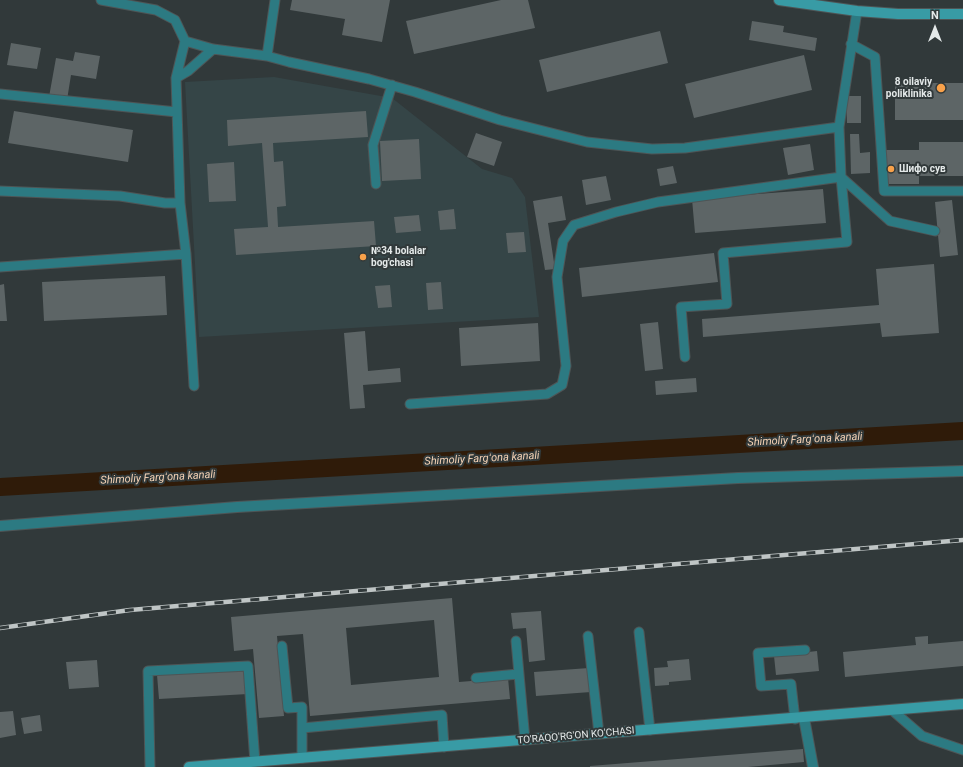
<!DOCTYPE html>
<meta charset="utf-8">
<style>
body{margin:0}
#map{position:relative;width:963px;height:767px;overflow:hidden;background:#31393a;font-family:Roboto,sans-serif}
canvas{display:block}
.north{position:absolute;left:915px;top:8px;width:40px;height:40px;-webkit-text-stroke:3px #31393a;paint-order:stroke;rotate:0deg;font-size:11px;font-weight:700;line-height:16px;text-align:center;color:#e4e9e9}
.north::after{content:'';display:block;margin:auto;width:14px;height:18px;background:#e4e9e9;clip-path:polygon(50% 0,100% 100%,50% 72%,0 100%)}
</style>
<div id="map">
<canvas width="963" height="767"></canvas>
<div class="north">N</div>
</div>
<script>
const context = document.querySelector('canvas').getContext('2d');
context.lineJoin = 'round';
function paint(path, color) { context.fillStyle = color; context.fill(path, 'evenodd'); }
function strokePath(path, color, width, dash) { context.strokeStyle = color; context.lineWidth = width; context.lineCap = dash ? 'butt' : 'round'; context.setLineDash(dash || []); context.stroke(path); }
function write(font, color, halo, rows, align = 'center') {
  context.font = font + ' Roboto,sans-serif'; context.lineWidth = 4; context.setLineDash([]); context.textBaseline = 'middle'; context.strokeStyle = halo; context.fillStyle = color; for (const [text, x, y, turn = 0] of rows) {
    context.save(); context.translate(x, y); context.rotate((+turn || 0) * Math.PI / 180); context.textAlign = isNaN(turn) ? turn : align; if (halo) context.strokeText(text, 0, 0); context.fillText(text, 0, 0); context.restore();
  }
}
const built = new Path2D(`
 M274 77 392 98 482 169 512 178 525 197 539 317 199 337 185 82Z`);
const canal = new Path2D(`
 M0 487 963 431`);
const building = new Path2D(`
 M292 0H390L382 42 342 35 345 19 290 10Z
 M501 0H528L535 28 414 54 406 21Z
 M752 21 784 26 783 32 817 38 815 51 749 40Z
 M660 31 668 63 547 92 539 60Z
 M11 43 41 48 37 69 7 65Z
 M75 52 100 56 96 79 71 75 67 100 49 97 56 58 73 61Z
 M804 55 812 90 694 118 685 84Z
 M895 83H963V120H895Z
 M846 96H861V123H847Z
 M14 111 133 130 128 162 8 143Z
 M366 111 368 137 273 143 274 162 283 161 286 206 277 207 278 227 374 221 376 246 236 255 234 229 268 227 262 143 228 146 227 120Z
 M476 133 502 142 494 166 467 157Z
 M850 134H859L860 153 870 152V173L851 174Z
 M419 139 421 179 382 181 380 141Z
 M919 142H963V176H919V184H886V150H919Z
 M810 144 814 170 788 175 783 148Z
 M234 162 236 201 209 202 207 164Z
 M673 166 677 183 660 186 657 169Z
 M606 176 611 200 586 205 582 180Z
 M823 189 826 223 695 233 692 199Z
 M562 196 566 220 548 223 555 269 545 270 533 201Z
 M952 200 958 255 940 257 935 202Z
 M454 209 456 229 440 230 438 211Z
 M419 215 421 231 396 233 394 217Z
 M524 232 526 252 508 253 506 233Z
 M714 253 718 282 582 297 579 268Z
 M934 264 939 333 882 337 880 323 703 337 702 319 879 305 876 269Z
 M165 276 167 315 44 321 42 282Z
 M441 282 443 309 428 310 426 283Z
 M4 284 7 321H0V285Z
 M390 285 392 307 378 308 375 286Z
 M658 322 663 369 645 371 640 324Z
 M538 323 540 361 461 366 459 328Z
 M365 331 368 371 400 368 401 382 363 385 365 408 350 409 344 333Z
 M696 378 697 392 656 395 655 381Z
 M452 598 459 682 508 678 510 699 310 716 303 634 277 636 284 716 259 718 253 649 234 651 231 617ZM434 620 439 677 351 685 346 628Z
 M541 611 545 660 529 662 526 628 513 629 511 613Z
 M928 636V644L963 641V666L845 677 843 652 916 645 915 637Z
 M817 651 819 671 776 675 774 656Z
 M689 659 691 680 669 682V685L655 686 654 668 668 667 667 661Z
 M97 660 99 687 69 689 66 662Z
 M589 668 591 692 536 696 534 672Z
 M246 669 248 694 159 699 157 675Z
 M13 711 16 735 0 738V712Z
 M40 715 42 731 24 734 21 718Z
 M803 749 804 762 748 767H590V766Z`);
const lane = new Path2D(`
 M101 0 156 10 175 20 185 41 213 49 267 56 289 62 369 79 415 92 500 120 587 142 652 149 685 148 839 127
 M857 11 839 127 841 177 890 221 935 231
 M851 44 875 57 884 191H963
 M267 56 275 0
 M176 78 185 41
 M0 94 177 112
 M376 184 373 145 392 85
 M0 191 120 196 165 203H180L176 78 188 71 213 49
 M180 203 186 254 194 386
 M0 267 186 254
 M410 404 547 394 562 385 566 366 557 277 563 241 574 225 616 212 658 202 841 177 847 242 723 253 727 304 681 307 685 357
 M639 632 650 730
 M588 636 599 734
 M516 641 525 740
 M282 646 288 708 302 707V758
 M476 678 518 674
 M892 710 922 736 963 750
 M795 719 791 684 761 686 758 653 805 650
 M302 728 442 715 444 747
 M150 767 148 671 248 666 255 762`);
const street = new Path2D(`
 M0 526 237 507 738 478 963 471
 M804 718 813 767`);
const secondary = new Path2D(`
 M779 0 857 11 898 14H963
 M189 767 963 704`);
const rail = new Path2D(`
 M0 628 130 610 963 540`);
const markers = [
 [941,88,5,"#f8a14a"],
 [891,169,4,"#f8a14a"],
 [363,257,4,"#f8a14a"]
];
const poiNames = [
 ["8 oilaviy",932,82,"right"],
 ["poliklinika",932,94,"right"],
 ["Шифо сув",899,169],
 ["№34 bolalar",371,251],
 ["bog'chasi",371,263]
];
const streetNames = [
 ["TO'RAQO'RG'ON KO'CHASI",576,736,-5]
];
const waterNames = [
 ["Shimoliy Fargʻona kanali",805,440,-3],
 ["Shimoliy Fargʻona kanali",482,459,-3],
 ["Shimoliy Fargʻona kanali",158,478,-3]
];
paint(built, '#354547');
strokePath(canal, '#2f1b09', 18);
paint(building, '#5d6566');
strokePath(lane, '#4e5556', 11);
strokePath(street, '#4e5556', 12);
strokePath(secondary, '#4e5556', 12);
strokePath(lane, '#2c7a82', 9);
strokePath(street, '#2c7a82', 10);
strokePath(secondary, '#389ba5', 10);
strokePath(rail, '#bfc5c5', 4.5);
strokePath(rail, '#31393a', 3, [9]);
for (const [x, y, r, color] of markers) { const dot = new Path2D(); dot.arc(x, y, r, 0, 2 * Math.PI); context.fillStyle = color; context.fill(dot); strokePath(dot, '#31393a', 1.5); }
write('bold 10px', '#e4e9e9', '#31393a', poiNames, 'left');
write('10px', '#e4e9e9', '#31393a', streetNames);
write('italic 11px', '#f4d2b5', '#31393a', waterNames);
</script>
